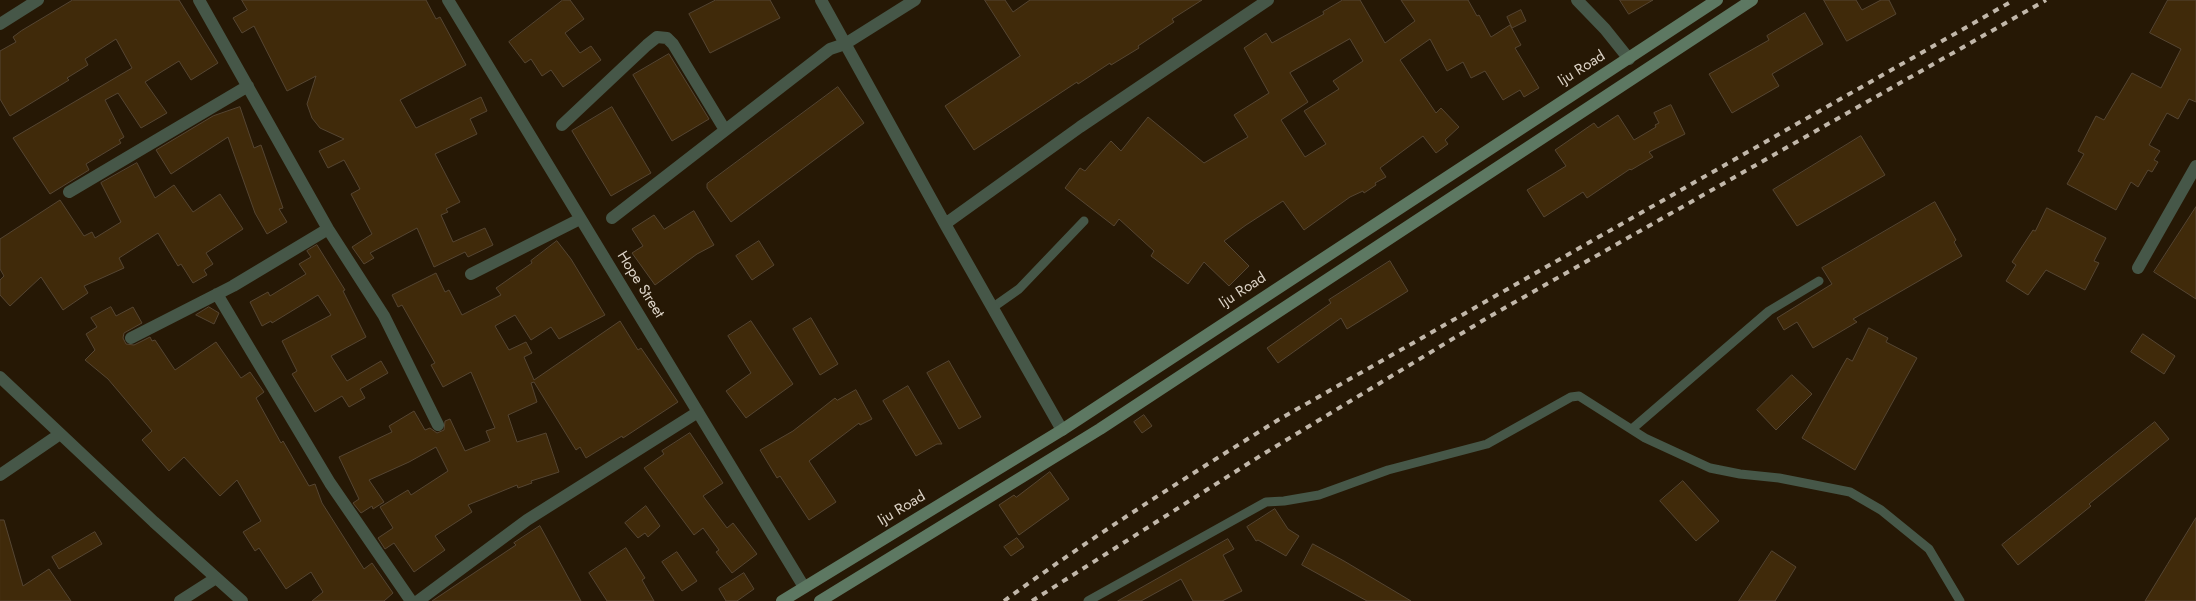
<!DOCTYPE html>
<style>
body{margin:0}
canvas{display:block;background:#261805}
</style>
<canvas width="2196" height="601"></canvas>
<script>
const context = document.querySelector('canvas').getContext('2d');
context.lineJoin = 'round';
function paint(path, color) { context.fillStyle = color; context.fill(path, 'evenodd'); }
function strokePath(path, color, width, dash) { context.strokeStyle = color; context.lineWidth = width; context.lineCap = dash ? 'butt' : 'round'; context.setLineDash(dash || []); context.stroke(path); }
function write(font, color, halo, rows, align = 'center') {
  context.font = font + ' Jost,sans-serif'; context.lineWidth = 4.5; context.setLineDash([]); context.textBaseline = 'middle'; context.strokeStyle = halo; context.fillStyle = color; for (const [text, x, y, turn = 0] of rows) {
    context.save(); context.translate(x, y); context.rotate((+turn || 0) * Math.PI / 180); context.textAlign = isNaN(turn) ? turn : align; if (halo) context.strokeText(text, 0, 0); context.fillText(text, 0, 0); context.restore();
  }
}
const building = new Path2D(`
 M73 0H179L218 63 191 80 179 61 145 82 167 113 141 128 118 93 105 100 124 137 119 140 121 143 86 164 89 170 50 194 13 138 132 68 116 39 85 59 88 65 67 78 69 80 10 116 0 99V51L16 42 13 37 21 31Z
 M242 0H426L436 19 440 17 466 65 400 100 416 128 481 97 487 111 470 119 477 134 435 154 460 202 446 209 448 212 441 215 453 242 485 228 493 245 468 257 465 252 434 267 417 228 370 253 374 258 364 264 352 247 372 234 351 194 360 189 344 160 328 168 319 151 344 139 320 128 312 118 307 104 316 76 287 91 254 26 242 33 233 18 247 10Z
 M563 0H570L584 19 565 33 580 53 591 46 601 60 563 87 551 70 542 76 531 59 525 63 509 42Z
 M716 0H770L780 18 710 53 689 14Z
 M985 0H1005L1013 12 1030 0H1202L1172 19 1174 22 1138 46 1139 48 1111 65 1110 63 1078 84 1077 82 974 150 945 106 1020 56Z
 M1343 0H1360L1385 43 1415 21 1401 0H1468L1477 16 1479 15 1491 37 1510 25 1521 45 1515 48 1539 88 1524 97 1520 90 1503 100 1485 71 1471 78 1463 62 1447 71 1430 39 1400 60 1436 113 1441 108 1459 127 1445 140 1448 144 1436 153 1423 136 1380 168 1386 177 1375 183 1376 185 1364 193 1363 191 1350 197 1304 230 1283 201 1246 225 1224 241 1249 266 1229 286 1204 262 1188 284 1151 256 1154 251 1119 219 1114 226 1065 188 1080 168 1085 171 1111 141 1121 151 1148 117 1204 163 1248 137 1234 115 1269 93 1244 48 1266 33 1272 43 1324 14 1323 12ZM1350 39 1363 61 1333 81 1339 89 1304 111 1326 144 1305 157 1281 120 1308 102 1290 73Z
 M1620 0H1653L1629 14Z
 M1824 0H1856L1862 10 1881 0H1889L1896 14 1847 41Z
 M2168 0H2196V102L2189 99 2178 119 2167 113 2149 145 2160 151 2154 160 2158 162 2152 172 2148 170 2138 187 2131 182 2116 210 2067 184 2084 154 2078 151 2096 116 2104 120 2132 73 2161 88 2181 49 2150 33Z
 M1521 10 1526 21 1512 28 1507 17Z
 M1805 13 1823 44 1772 74 1779 86 1732 113 1709 74 1769 40 1767 36Z
 M669 54 709 119 672 141 633 75Z
 M838 87 864 123 731 222 707 188V184Z
 M1671 105 1685 134 1649 152 1653 157 1631 170 1630 169 1587 198 1583 192 1544 217 1527 190 1566 166 1555 150 1594 123 1598 128 1618 115 1634 140 1656 127 1655 125 1659 123 1654 113Z
 M240 107 254 148 261 145 283 208 279 209 287 222 267 234 255 213 228 137 171 174 156 150 213 116Z
 M612 107 651 173 611 196 572 131Z
 M1861 136 1885 175 1797 226 1773 190Z
 M137 163 155 198 174 185 193 212 220 194 243 229 206 253 213 264 204 270 207 275 193 283 181 264 178 266 158 233 119 258 124 268 84 286 88 293 63 310 41 277 10 306 0 295V280L4 276 0 269V239L60 200 84 236 92 232 95 238 121 222 101 183Z
 M1935 202 1956 240 1954 242 1962 256 1853 319 1857 322 1813 348 1797 322 1784 330 1777 318 1832 284 1822 268Z
 M2196 207V299L2154 272Z
 M2047 208 2106 238 2094 261 2099 263 2085 290 2046 270 2028 295 2006 281 2016 265 2012 262 2033 230 2035 231Z
 M694 211 714 245 697 254 655 285 632 253 643 246 632 229 654 215 664 229Z
 M557 241 571 259 605 315 559 339 551 327 531 340 515 315 495 326 509 350 526 342 532 353 524 357 534 380 620 321 638 350 641 348 678 402 623 438 622 436 586 458 580 447 576 450 534 382 531 383 537 402 508 415 517 442 546 433 559 472 531 481 532 483 518 488 517 485 468 505 472 512 435 536 445 550 414 572 394 543 385 549 378 538 393 528 380 507 408 490 411 495 448 471 436 447 409 462 369 480 384 502 373 509 372 506 361 513 353 503 359 499 339 457 392 432 389 426 414 411 425 430 430 428 437 433 444 430 445 421 450 419 465 451 490 441 486 431 495 428 471 372 443 387 431 365 435 363 402 305 398 307 392 295 436 273 445 292 449 290 462 315 501 295 496 288 532 263 531 261Z
 M759 241 774 265 752 280 736 256Z
 M317 245 345 290 343 291 366 337 331 356 347 381 381 361 388 373 360 389 365 398 349 407 342 396 315 412 292 374 297 371 282 341 331 315 318 295 272 323 271 321 262 326 250 302 268 292 270 296 306 274 299 264 311 257 307 251Z
 M1390 261 1408 291 1347 329 1341 318 1278 363 1267 348 1331 303 1329 300Z
 M111 307 116 316 133 307 142 323 124 333 123 338 126 344 134 345 150 337 152 341 155 340 175 370 216 342 241 378 250 372 264 392 256 398 281 443 283 441 309 486 315 484 322 503 364 569 372 563 393 593 384 601H312L323 592 311 572 286 589 259 548 255 551 243 532 261 521 237 480 220 496 184 457 169 471 142 440 152 431 108 379 85 360 95 350 86 334 97 327 91 318Z
 M209 307 219 313 214 324 196 315Z
 M811 318 838 364 820 375 793 329Z
 M751 321 793 384 746 418 726 391 751 373 728 336Z
 M1869 328 1888 338 1886 342 1917 358 1855 470 1802 438 1847 358 1852 361Z
 M2143 334 2175 356 2164 374 2131 352Z
 M949 361 981 417 959 429 927 373Z
 M1792 375 1812 394 1776 430 1757 410Z
 M908 386 942 444H937L916 456 883 401Z
 M856 390 872 419 860 425 859 423 809 461 836 502 809 520 780 476 777 478 760 450 793 431 835 398 837 400Z
 M1144 415 1152 426 1142 433 1134 422Z
 M2155 422 2169 439 2089 504 2091 506 2018 565 2002 545Z
 M690 433 723 483 703 496 727 528 733 523 757 554 732 573 716 552 719 550 703 528 694 535 644 468 664 454 662 451Z
 M1050 472 1069 499 1019 535 999 505 1014 495 1016 497Z
 M1683 481 1719 521 1696 541 1660 501Z
 M646 506 660 526 648 537 645 533 638 538 625 523Z
 M1275 509 1288 529 1299 536 1286 556 1258 540 1256 541 1247 527Z
 M2196 518V601H2145L2167 565Z
 M0 520H4L23 586 49 569 71 601H0Z
 M540 526 581 601H432L516 545 514 543Z
 M95 532 102 544 59 569 52 557Z
 M1017 538 1024 547 1011 556 1004 547Z
 M1228 539 1234 549 1223 555 1242 591 1222 601H1193L1181 579 1141 601H1118Z
 M1313 544 1344 561 1411 601H1367L1302 565Z
 M626 548 645 578 642 580 654 601H607L589 573Z
 M1772 551 1796 567 1775 601H1739Z
 M677 552 697 581 682 591 662 562Z
 M744 573 754 589 737 601H726L719 589Z`);
const lane = new Path2D(`
 M992 308 1019 289 1084 221
 M1632 429 1769 311 1819 281
 M1088 601 1266 502 1284 501 1319 495 1388 470 1487 444 1571 397 1579 396 1645 438 1710 468 1740 474 1779 478 1850 492 1881 510 1929 549 1960 601`);
const street = new Path2D(`
 M199 0 328 229 384 316 438 425
 M448 0 804 587
 M821 0 945 224 1062 430
 M1577 0 1605 29 1629 59
 M0 24 38 0
 M562 125 647 45 657 37 667 38 673 44 725 130
 M69 192 248 86
 M612 218 830 49 845 44 915 0
 M945 224 1080 127 1268 0
 M2138 268 2196 166
 M471 274 580 219
 M217 294 330 483 411 601
 M131 338 233 286 328 229
 M0 377 154 522 242 601
 M0 475 60 434
 M180 601 216 578
 M418 601 527 520 698 412`);
const secondary = new Path2D(`
 M782 601 1062 430 1717 0
 M820 601 1100 429 1752 0`);
const rail = new Path2D(`
 M1004 601C1093 536 1185 478 1278 420L2014 0
 M1032 601 1260 456 1487 318 2046 0`);
const streetNames = [
 ["Iju Road",1582,69,-32],
 ["Hope Street",640,285,58],
 ["Iju Road",1243,291,-33],
 ["Iju Road",902,509,-31]
];
paint(building, '#402a0a');
strokePath(building, '#554532', 1);
strokePath(lane, '#465748', 9);
strokePath(street, '#465748', 12);
strokePath(secondary, '#5d7862', 12);
strokePath(rail, '#c1b7aa', 4, [6, 6]);
write('15px', '#ddd4c8', '#261805', streetNames);
</script>
